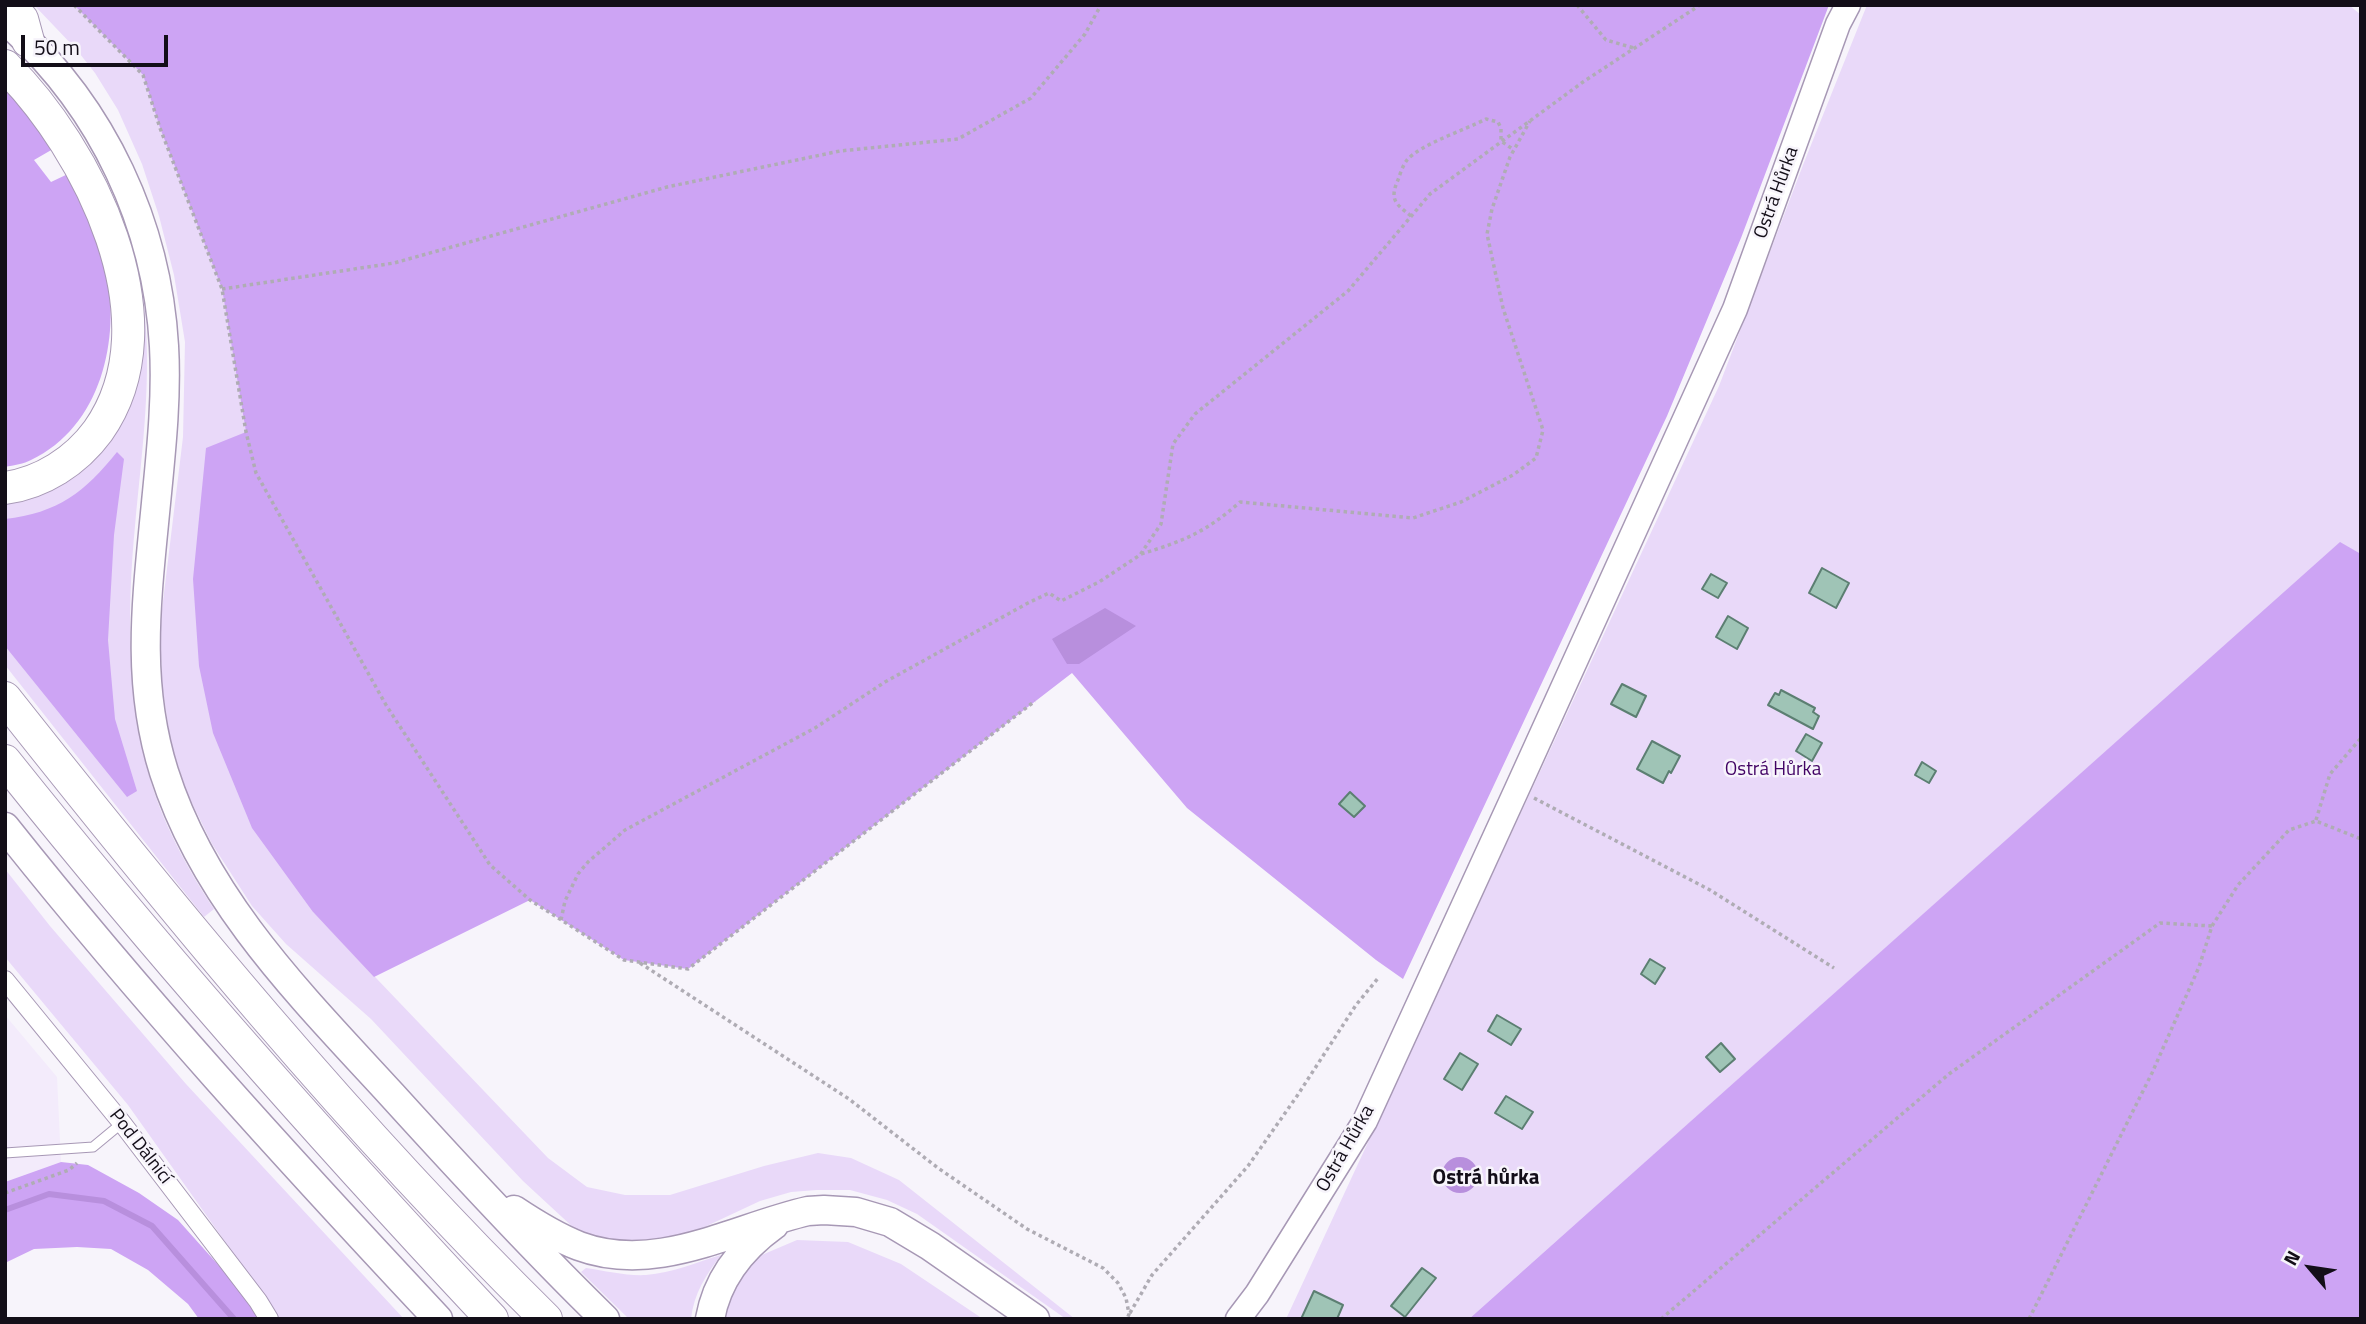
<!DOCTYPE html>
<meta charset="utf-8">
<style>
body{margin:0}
#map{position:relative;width:2366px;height:1324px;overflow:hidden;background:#f7f4fb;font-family:"Titillium Web",sans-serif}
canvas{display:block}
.frame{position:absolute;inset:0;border:7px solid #130e18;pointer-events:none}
.north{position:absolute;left:2275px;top:1233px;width:70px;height:70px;-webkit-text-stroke:5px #f7f4fb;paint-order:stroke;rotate:299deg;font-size:19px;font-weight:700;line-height:28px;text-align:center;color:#130e18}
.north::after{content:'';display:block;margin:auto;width:24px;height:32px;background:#130e18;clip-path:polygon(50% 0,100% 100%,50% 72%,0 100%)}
.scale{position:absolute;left:21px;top:35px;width:147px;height:32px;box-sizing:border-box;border:4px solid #130e18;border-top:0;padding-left:9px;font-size:21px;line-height:24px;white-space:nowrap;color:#130e18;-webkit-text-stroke:5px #f7f4fb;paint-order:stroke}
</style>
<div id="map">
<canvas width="2366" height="1324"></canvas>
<div class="frame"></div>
<div class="north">N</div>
<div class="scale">50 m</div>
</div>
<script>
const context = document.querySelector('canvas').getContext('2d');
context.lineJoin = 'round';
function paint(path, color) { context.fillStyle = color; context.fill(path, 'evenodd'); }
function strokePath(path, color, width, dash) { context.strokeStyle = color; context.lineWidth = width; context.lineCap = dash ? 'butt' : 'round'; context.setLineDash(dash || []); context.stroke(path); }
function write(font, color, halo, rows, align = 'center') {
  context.font = font + ' "Titillium Web",sans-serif'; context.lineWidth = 5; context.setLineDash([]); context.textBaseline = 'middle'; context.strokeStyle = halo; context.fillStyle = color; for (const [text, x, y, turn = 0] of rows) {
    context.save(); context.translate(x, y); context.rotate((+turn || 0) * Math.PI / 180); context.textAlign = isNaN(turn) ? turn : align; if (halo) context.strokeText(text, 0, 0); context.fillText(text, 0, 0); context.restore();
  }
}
const built = new Path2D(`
 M5 1015 57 1077 61 1162 5 1182Z`);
const green = new Path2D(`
 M34 5H74L143 75 160 128 222 289 246 432 313 912 548 1158 587 1187 625 1195H670L764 1166 818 1153 851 1158 899 1180 1075 1319H1066L917 1214 887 1200 850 1190H817L791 1192 760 1201 696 1231 652 1246 618 1245 576 1230 523 1181 371 1019 286 944 252 906 212 844 187 793 171 744 162 684 160 626 183 437 185 342 174 275 159 216 142 164 118 110 95 73 76 49Z
 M1867 5H2349L2361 15V554L2340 543 1469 1319H1286L1719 386 1803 165Z
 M143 298C153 374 142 450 135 526 127 609 127 694 149 775 162 822 187 868 214 909L204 917 5 665V501L98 453 125 417 140 374 142 333 137 299Z
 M5 869 50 926 186 1084 404 1319H280L128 1105 5 957Z
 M797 1240 848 1242 901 1264 983 1319H722L728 1288 757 1257Z
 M721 1255C706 1275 694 1293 691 1319H629L581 1272 586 1268C606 1271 626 1276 646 1275 672 1273 697 1262 721 1255Z`);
const forest = new Path2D(`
 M74 5H1829L1741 238 1667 416 1403 979 1376 960 1187 808 1072 673 688 969 624 960 530 900 374 977 313 912 252 828 213 733 199 666 193 579 206 448 246 432 222 289 160 128 143 75Z
 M5 89 18 101 53 149 34 160 51 182 70 173C84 204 99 236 106 269 121 339 101 427 31 460 24 464 14 465 5 467Z
 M117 452 124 459 114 535 108 640 115 719 137 791 127 797 5 646V519C58 513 85 492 117 452Z
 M2340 542 2361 554V1319H1469Z
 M61 1162 88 1165 139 1193 178 1220 247 1297 259 1319H199L188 1304 148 1270 111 1249 77 1247 34 1249 5 1263V1182Z`);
const water = new Path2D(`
 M1105 608 1136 626 1079 664H1067L1052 639Z
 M1442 1175a18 18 0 1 1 36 0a18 18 0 1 1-36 0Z`);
const stream = new Path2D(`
 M5 1210 49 1194 104 1201 152 1226 234 1319`);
const building = new Path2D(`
 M1822 568 1849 583 1836 608 1809 593Z
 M1711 574 1727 583 1718 598 1702 589Z
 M1728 616 1748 628 1737 649 1716 637Z
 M1622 684 1646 696 1636 717 1611 704Z
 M1781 690 1815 708 1813 712 1819 716 1813 729 1768 705 1775 693 1779 695Z
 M1806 734 1822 743 1812 761 1796 751Z
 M1652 741 1680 756 1671 773 1669 771 1663 783 1637 769Z
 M1922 762 1936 771 1929 783 1915 775Z
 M1350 792 1365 806 1354 817 1339 804Z
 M1650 959 1665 968 1655 984 1641 974Z
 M1497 1015 1521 1029 1511 1045 1488 1031Z
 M1721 1043 1735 1059 1720 1072 1706 1057Z
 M1460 1053 1478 1064 1462 1090 1444 1079Z
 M1506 1096 1533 1112 1522 1129 1495 1113Z
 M1422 1268 1436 1278 1405 1317 1391 1306Z
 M1314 1291 1343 1305 1337 1319H1301Z`);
const path = new Path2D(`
 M74 5 143 75 160 128 222 289 246 432 256 473 386 705 490 865 530 900 624 960 688 969 1035 701
 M1577 5 1606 40 1634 48
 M1411 216C1396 204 1389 200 1398 180 1400 174 1403 165 1407 160 1421 144 1465 130 1486 119L1498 122 1501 128V141L1514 150
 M222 289 394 263 667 187 840 151 958 139 1031 98 1085 34 1101 5
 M1141 554C1184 541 1206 532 1240 502L1413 518 1461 502 1513 475 1536 458 1543 430 1503 308 1487 234 1492 209 1510 157 1530 121
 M1534 798 1710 890 1834 968
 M2316 820 2330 774 2361 738
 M561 920 565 901 578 874 588 862 625 830 815 728 885 682 1028 603 1049 593 1061 601 1099 582 1140 555 1161 524 1173 444 1195 414 1348 291 1430 194 1583 82 1700 5
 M640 963 849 1099 938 1168 1027 1229 1103 1268 1118 1283 1126 1298 1129 1314 1127 1319
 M5 1193 69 1170 77 1163
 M1130 1313 1152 1275 1248 1166 1297 1096 1356 1005 1379 977
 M1661 1319 1949 1074 2160 923 2212 926
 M2029 1319 2152 1073 2199 967 2212 926 2238 885 2289 830 2316 821 2361 839`);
const service = new Path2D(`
 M5 1153 93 1147 122 1123`);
const minor = new Path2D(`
 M5 980 122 1123 258 1301 269 1319`);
const secondary = new Path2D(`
 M1238 1319 1257 1294 1365 1121 1517 789 1735 309 1838 24 1848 5`);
const trunk = new Path2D(`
 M13 27C103 109 157 224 164 346 167 398 161 452 156 503 147 597 135 680 164 772 205 901 302 997 392 1095 461 1171 531 1247 605 1319
 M5 827C141 998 288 1159 438 1319
 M514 1210C535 1224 556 1237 579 1246 657 1275 733 1228 808 1211L824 1210 856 1212 890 1222 930 1246 1035 1319
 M710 1319C717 1279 742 1248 774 1225`);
const motorway = new Path2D(`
 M8 5 22 19 28 41
 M5 66C88 148 176 321 98 431 76 461 42 483 5 488
 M5 698C175 913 350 1126 546 1319
 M5 761C159 954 323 1139 492 1319`);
const streetNames = [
 ["Ostrá Hůrka",1777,193,-70],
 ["Pod Dálnicí",140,1147,52],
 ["Ostrá Hůrka",1346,1149,-60]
];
const parkNames = [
 ["Ostrá Hůrka",1773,770]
];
const neighbourhoodNames = [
 ["Ostrá hůrka",1486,1179]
];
paint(built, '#f3ebfb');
paint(green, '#e9d9f9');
paint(forest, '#cda4f4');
paint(water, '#b88fdd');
strokePath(stream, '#b88fdd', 6);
paint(building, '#9fc4b6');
strokePath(building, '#5c7f72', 2);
strokePath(service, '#a798b5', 11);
strokePath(minor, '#a798b5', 20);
strokePath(secondary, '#a798b5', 27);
strokePath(trunk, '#a798b5', 31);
strokePath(motorway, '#a798b5', 34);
strokePath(path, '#afacb4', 3.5, [3.5, 3.5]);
strokePath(service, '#fff', 9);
strokePath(minor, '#fff', 18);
strokePath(secondary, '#fff', 24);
strokePath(trunk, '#fff', 28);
strokePath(motorway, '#fff', 32);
write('19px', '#130e18', '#f7f4fb', streetNames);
write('19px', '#410264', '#f7f4fb', parkNames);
write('bold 21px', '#130e18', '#f7f4fb', neighbourhoodNames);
</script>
